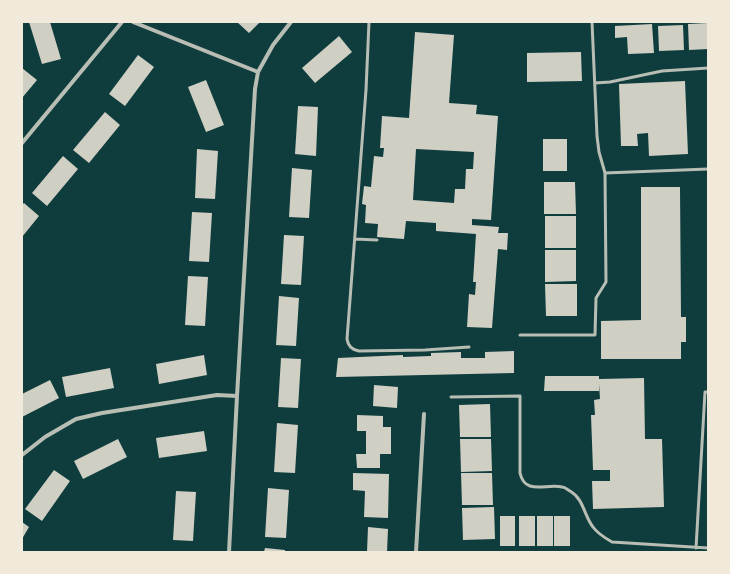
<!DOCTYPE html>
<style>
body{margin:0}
#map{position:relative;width:730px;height:574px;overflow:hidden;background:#0f3d3e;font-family:Signika,sans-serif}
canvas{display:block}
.frame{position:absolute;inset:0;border:23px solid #f1e9da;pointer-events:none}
</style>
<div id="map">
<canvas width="730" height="574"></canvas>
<div class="frame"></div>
</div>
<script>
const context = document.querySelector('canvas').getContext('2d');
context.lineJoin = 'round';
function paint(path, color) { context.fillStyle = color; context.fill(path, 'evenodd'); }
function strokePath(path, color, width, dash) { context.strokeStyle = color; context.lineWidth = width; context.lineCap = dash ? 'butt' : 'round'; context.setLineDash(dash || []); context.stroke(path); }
const building = new Path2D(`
 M29 22H50L61 59 42 64Z
 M237 22H260L249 33Z
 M708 23V49L689 50 688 24Z
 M652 24 654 53 628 54 627 37 615 38V26Z
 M683 25 684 50 659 51 658 26Z
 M415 32 454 35 449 103 477 105 476 114 498 116 491 220 472 219V225L499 227 498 233H508L507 250 498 249 492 328 467 327 469 294 475 295 476 282H473L476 234 436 231V223L406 221 404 239 377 237 378 224 365 223 366 205 362 204 364 186 371 187 374 156 383 157 384 148H380L382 116 409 118ZM416 149 474 152 473 169H466L465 189H455L454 203 413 200Z
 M339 36 352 52 315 83 302 68Z
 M581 52 582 81 527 82V53Z
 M138 55 154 67 125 106 109 94Z
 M22 68 37 80 22 98Z
 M206 80 224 125 206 132 188 87Z
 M685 81 688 154 649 156 648 133 637 134 638 146H621L619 84Z
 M298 106 318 107 316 156 295 154Z
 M105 112 120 125 89 163 73 150Z
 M543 139H567V171H543Z
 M197 149 218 151 215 199 195 198Z
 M63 156 78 169 47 206 32 193Z
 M292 168 312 170 309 218 289 217Z
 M544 182H575L576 214H544Z
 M641 187H680L681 317H686V342H681V359H601V321L641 320Z
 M24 203 39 216 22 237V205Z
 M192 212 212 213 209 262 189 261Z
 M545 216H576V248H545Z
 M284 235 304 236 301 285 281 284Z
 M545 250H576V281L545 282Z
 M188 276 208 277 205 326 185 325Z
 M545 284H577V316H546Z
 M279 296 299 298 296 346 276 345Z
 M514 351V373L336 377 338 358 403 355V357L431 356V353L461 352V358H485V352Z
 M204 355 207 375 159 384 156 364Z
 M281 358 301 359 298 408 278 407Z
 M110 368 114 388 66 397 62 377Z
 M545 376H599V379L644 378 645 439H662L664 507 593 509 592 481H610V470H593L591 415H595L594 400 600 399 599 384V391H544Z
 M50 380 59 398 22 417V394Z
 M374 385 398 387 397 408 373 406Z
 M490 404 491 437H460L459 405Z
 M357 415 383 416V427H391V454H380V468H357L356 454H366V431H357Z
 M277 423 298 425 295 473 274 472Z
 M204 431 207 451 159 458 156 438Z
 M118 439 127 457 83 479 74 461Z
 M460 439H491L492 471 461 472Z
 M54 470 70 481 42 521 25 509Z
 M353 473 389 474 388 518 364 517 365 491 353 490Z
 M461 473H492L493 505H462Z
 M268 488 289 490 286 538 265 537Z
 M176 491 196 492 193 541 173 540Z
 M494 507 495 539 463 540 462 508Z
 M500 516H515V546H500Z
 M519 516H535V546H519Z
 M537 516H553V546H537Z
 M554 516H570V546H554Z
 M22 522 29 527 22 539Z
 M368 527 388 529 387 552H367Z
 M265 548 285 550V552H264Z`);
const service = new Path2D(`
 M369 22 366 90 347 339C348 346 352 350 359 351L425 350 469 347
 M595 83 610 82 662 71 708 68
 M605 173 708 169
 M355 239 377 240
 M520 335H595L596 298 606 282 605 173 599 152 597 136 592 22
 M451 397 520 396V473C525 496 547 483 562 487 565 487 568 490 570 491 584 499 584 516 593 527 598 534 605 538 612 542L708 548
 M696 548 705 392H708`);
const minor = new Path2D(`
 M133 22 258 72
 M22 143 122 22
 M22 455 45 437 76 419 102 413 217 395 237 396
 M229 552 237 396 255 89 258 72 273 45 291 22
 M416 552 424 414`);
paint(building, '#cfcfc3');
strokePath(service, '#b8beb3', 3);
strokePath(minor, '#b8beb3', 4);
</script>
